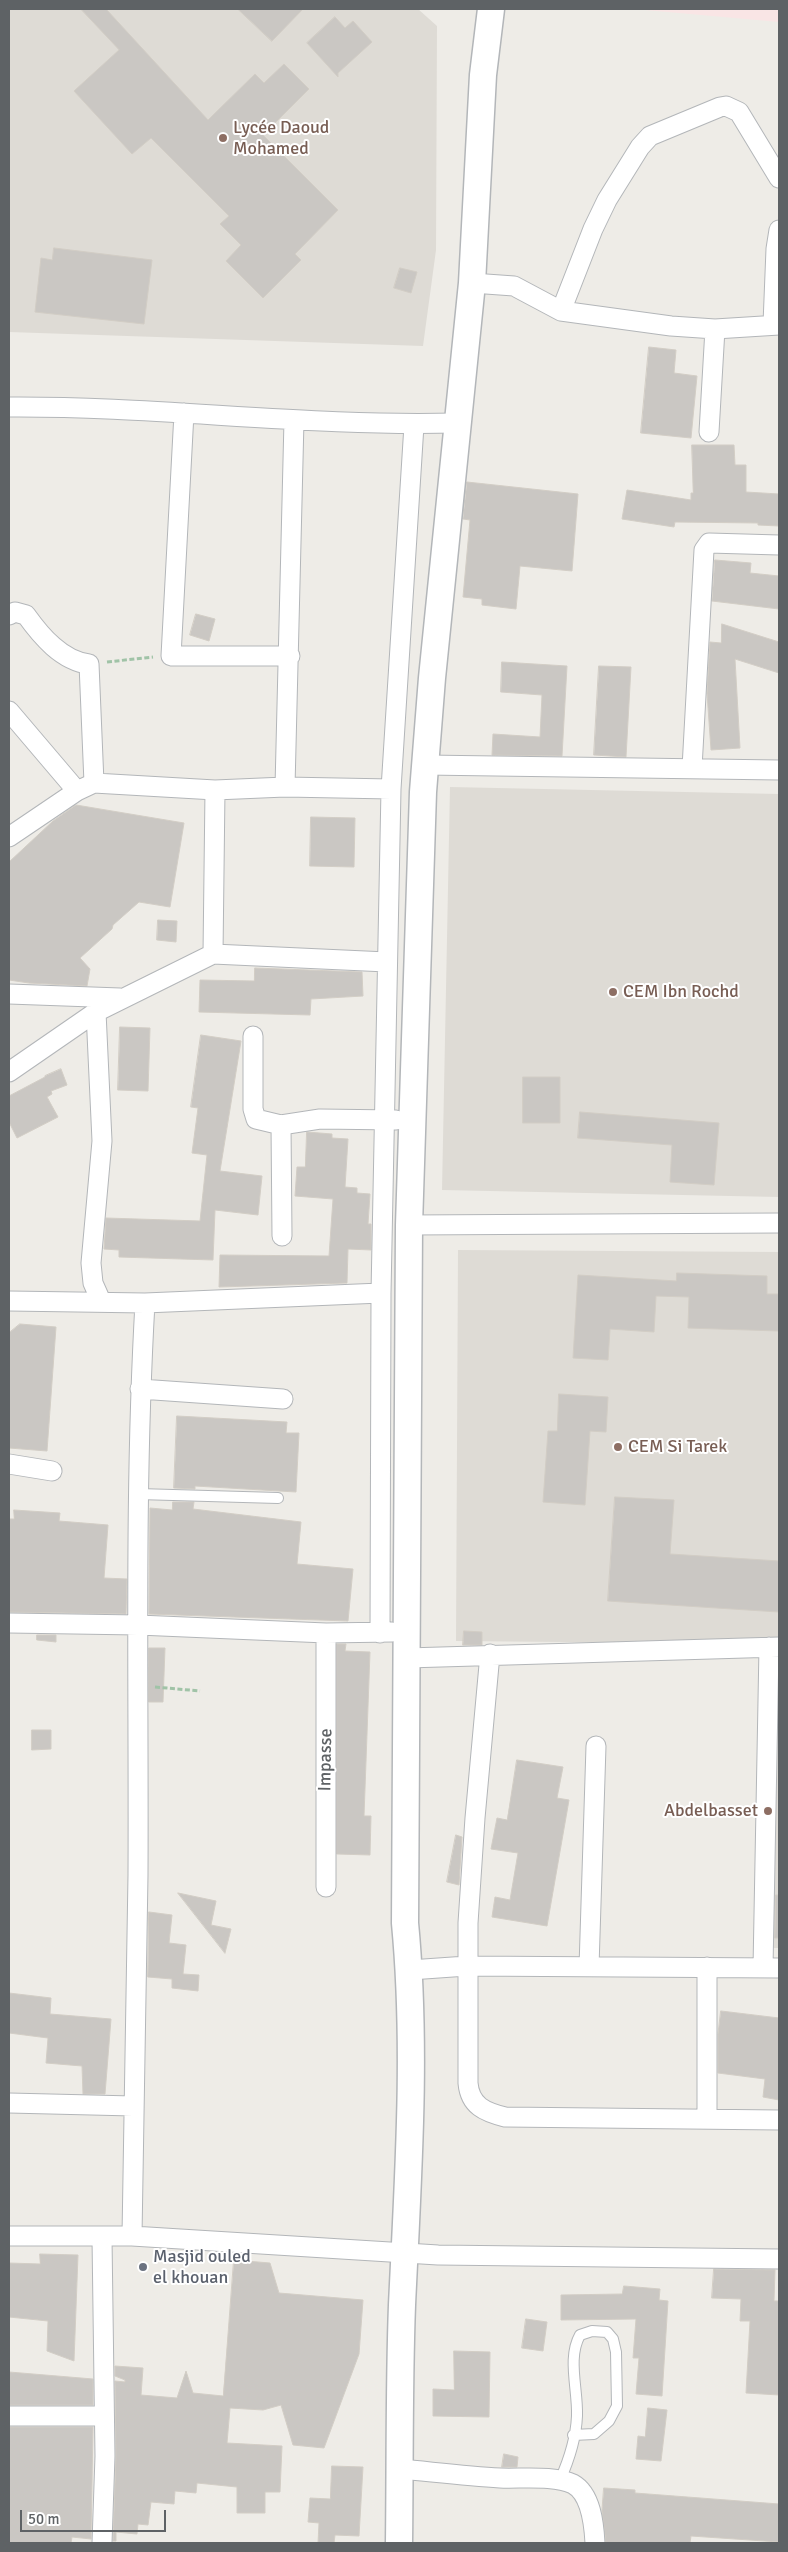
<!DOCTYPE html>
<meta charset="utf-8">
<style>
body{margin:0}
#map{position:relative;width:788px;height:2552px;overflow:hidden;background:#eeece7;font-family:Signika,sans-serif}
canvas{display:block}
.frame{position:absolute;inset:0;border:10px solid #5e6265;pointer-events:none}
.scale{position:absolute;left:20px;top:2510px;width:146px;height:22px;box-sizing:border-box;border:2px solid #5e6265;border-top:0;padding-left:6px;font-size:15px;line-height:18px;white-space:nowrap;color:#5e6265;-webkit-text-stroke:4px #fff;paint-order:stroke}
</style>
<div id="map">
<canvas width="788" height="2552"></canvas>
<div class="frame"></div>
<div class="scale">50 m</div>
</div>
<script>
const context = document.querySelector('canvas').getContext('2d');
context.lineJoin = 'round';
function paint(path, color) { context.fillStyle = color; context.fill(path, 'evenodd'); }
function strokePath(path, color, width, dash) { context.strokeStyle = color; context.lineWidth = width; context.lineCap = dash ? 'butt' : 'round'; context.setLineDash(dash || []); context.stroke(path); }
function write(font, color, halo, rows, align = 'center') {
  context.font = font + ' Signika,sans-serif'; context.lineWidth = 4; context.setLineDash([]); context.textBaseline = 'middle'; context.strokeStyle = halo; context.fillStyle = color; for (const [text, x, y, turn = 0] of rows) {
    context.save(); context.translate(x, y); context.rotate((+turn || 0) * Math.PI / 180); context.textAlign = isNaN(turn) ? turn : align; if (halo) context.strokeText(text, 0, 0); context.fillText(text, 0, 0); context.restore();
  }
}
const education = new Path2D(`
 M9 9H418L437 26 436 250 423 346 9 332Z
 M450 787 779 794V1197L442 1190Z
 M458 1250 779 1252V1644L456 1641Z
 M761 1674H779V1948H754Z`);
const medical = new Path2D(`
 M634 9H779V22Z`);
const building = new Path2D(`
 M81 9H106L208 120 255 74 264 83 284 64 309 89 263 135 338 210 295 254 301 260 263 298 226 261 241 245 220 224 229 216 151 138 132 154 74 91 119 50Z
 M238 9H303L272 41Z
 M335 17 345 28 353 21 372 42 338 73V77L307 43Z
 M54 248 152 260 144 324 35 312 41 258 52 260Z
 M400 268 417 272 411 293 394 288Z
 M649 347 676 350 674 373 697 376 691 438 641 433Z
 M692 445H734L735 465H746V492L779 494V526L758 525V523L675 522 674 527 622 519 627 490 691 500V493H693Z
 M467 482 578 494 572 571 520 566 516 609 482 605V599L463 597 470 520 463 519Z
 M715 560 751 563 750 573 779 576V609L712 601Z
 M196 614 215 619 209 641 190 635Z
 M722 624 779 642V673L735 659 740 748 711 750 707 693 710 642 721 643Z
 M502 662 567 666 562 756 492 755 493 734 540 737 542 695 501 692Z
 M599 666 631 667 626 757 594 755Z
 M76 805 184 823 170 907 139 902 113 925 112 929 80 958 90 969 87 986 29 983 9 980V862L53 821Z
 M311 817 355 818 354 867 310 866Z
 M158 920 177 921 176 942 157 940Z
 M255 968 362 972 363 996 311 999 310 1015 199 1012 200 980 254 981Z
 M120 1027 150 1028 148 1091 118 1090Z
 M201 1035 241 1041 220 1171 262 1176 258 1215 215 1210 213 1260 119 1257V1250L104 1249 106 1218 200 1221 207 1155 192 1153 198 1108 191 1107Z
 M61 1069 67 1085 51 1091 52 1094 47 1097 58 1117 17 1138 9 1122V1096L45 1077V1076Z
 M523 1077H560V1123H523Z
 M580 1112 719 1123 714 1185 670 1182 672 1145 578 1138Z
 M307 1132 332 1134V1138L348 1139 345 1187 357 1188V1193L370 1194 368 1224H371V1250L348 1249 347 1283 219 1287 220 1255 329 1256 333 1199 295 1196 297 1167H305Z
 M677 1273 767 1276V1294H779V1331L688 1328 689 1297 656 1296 654 1332 610 1329 608 1360 573 1358 578 1275 676 1281Z
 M20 1324 56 1327 47 1451 9 1448V1333Z
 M559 1394 608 1397 606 1432 590 1431 585 1505 543 1502 548 1431H557Z
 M177 1416 287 1422 286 1433H299L296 1492 195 1486V1489L174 1488Z
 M615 1497 674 1500 670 1554 779 1561V1612L608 1601Z
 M173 1502H194L193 1509 301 1522 297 1564 353 1569 348 1621 149 1614 150 1508 172 1510Z
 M14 1510 60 1513 59 1521 108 1525 104 1578 127 1579 126 1614 9 1612V1519H14Z
 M464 1631 482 1632V1645H463Z
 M37 1635H56V1642L37 1640Z
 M337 1644H346L345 1651 370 1652 364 1816H371L370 1855 337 1854Z
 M149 1648H165L163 1702H149Z
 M32 1730H51V1749L32 1750Z
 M517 1760 563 1767 557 1798 569 1800 547 1926 492 1917 495 1897 510 1900 518 1853 491 1849 497 1818 507 1820Z
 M456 1835 462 1837 459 1885 447 1882Z
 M178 1893 216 1901 211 1925 231 1929 225 1953Z
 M776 1895H779V1938H775Z
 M149 1912 172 1915 169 1943 186 1945 183 1974 199 1975 198 1991 172 1988V1979L148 1977Z
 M9 1993 51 1998 50 2014 111 2019 105 2094H83L82 2066 46 2063 48 2038 9 2033Z
 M721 2011 779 2018V2100L763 2097 765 2079 718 2073V2034Z
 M40 2254 78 2255 74 2361 47 2351 48 2321 9 2317V2263L40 2264Z
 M234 2260 270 2263 279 2293 363 2300 359 2354 324 2448 293 2445 281 2405 263 2410 230 2408 227 2443 282 2446 280 2492H265V2513H237V2487L197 2483 196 2493 175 2491 174 2504 151 2502 148 2525 138 2524 137 2534 116 2532V2541H113L116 2456 115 2381 125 2382V2380L115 2376V2366L143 2368 141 2395 177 2398 186 2371 193 2393 223 2396Z
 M714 2269 775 2270 774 2301H779V2395L746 2393 750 2321H740L741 2299 712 2298Z
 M624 2286 660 2289 659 2300 668 2301 662 2396 636 2394 639 2358H633L636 2319 561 2320V2295L622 2294Z
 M526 2319 547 2322 543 2351 522 2348Z
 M454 2351 490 2352 489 2417 433 2416V2389L454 2390Z
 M9 2372 93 2379V2405H9Z
 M648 2408 667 2410 661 2461 636 2459 638 2436 645 2437Z
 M9 2427H93L91 2539 72 2537 71 2543H9Z
 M504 2454 518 2457 517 2467H502Z
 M332 2466 363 2467 359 2536 335 2535 334 2543H318L319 2523 308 2522 310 2498 330 2499Z
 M604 2488 635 2490V2493L779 2504V2542L691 2536 690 2543H606L602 2511Z`);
const path = new Path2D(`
 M107 662 153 657
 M155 1687 200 1691`);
const service = new Path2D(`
 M138 1494 278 1498
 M560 2480C569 2460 576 2438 577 2416 578 2389 567 2358 580 2335L592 2331 607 2332 613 2339 616 2352 617 2406 609 2421 594 2434 573 2435`);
const minor = new Path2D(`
 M472 283 514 286 561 311 671 326 715 329 779 325
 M561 311 593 229 607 200 640 147 650 136 720 107 726 106 739 112 779 178
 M773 324 776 249 779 230
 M9 407C158 406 307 427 457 423
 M184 413 171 656H290
 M709 432 715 329
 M9 615 15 612 26 615C41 636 62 661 89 664L94 783
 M9 711 77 791
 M425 765 779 770
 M692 768 704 550 709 543 779 545
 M285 787 294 420
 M9 837 77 791 94 783 215 790 285 787 391 789
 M213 954 215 790
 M9 994 120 998
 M96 1012 102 1141 91 1263 93 1283 101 1301
 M253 1036V1109L256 1119 281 1125 320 1119 396 1120
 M9 1072 96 1012 213 954 387 962
 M281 1125 282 1236
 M409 1225 779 1223
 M9 1301 145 1303 381 1293
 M140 1389 283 1399
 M9 1464 52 1471
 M9 1623 138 1625 326 1633 392 1632
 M380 1633 381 1293 391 789 414 425
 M490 1654 475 1818 468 1923V2083C470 2106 485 2112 505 2117L779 2120
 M407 1658 779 1647
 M326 1887V1633
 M589 1967 596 1746
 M707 1967V2119
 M763 1968 769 1647
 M410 1970 467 1966 779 1968
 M9 2103 133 2106
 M9 2236H132L438 2255 779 2259
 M132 2236C133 2116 137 1996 138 1875 139 1685 134 1494 145 1303
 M9 2416H104
 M400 2469C433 2472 466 2476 500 2478 520 2479 555 2475 573 2484 591 2494 594 2524 595 2543
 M102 2543 105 2456 102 2238`);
const secondary = new Path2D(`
 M399 2543C400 2464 399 2384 402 2305 408 2178 417 2049 405 1923L409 1225 423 792 432 678 472 283 483 75 491 9`);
const markers = [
 [223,138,5,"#8d6e63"],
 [613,992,5,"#8d6e63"],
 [618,1447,5,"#8d6e63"],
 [768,1811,5,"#8d6e63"],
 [143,2267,5,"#6b7280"]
];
const educationNames = [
 ["Lycée Daoud",233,128],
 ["Mohamed",233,149],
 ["CEM Ibn Rochd",623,992],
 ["CEM Si Tarek",628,1447],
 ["Abdelbasset",758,1811,"right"]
];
const streetNames = [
 ["Impasse",326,1760,-89]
];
const worshipNames = [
 ["Masjid ouled",153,2257],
 ["el khouan",153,2278]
];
paint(education, '#dedbd5');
paint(medical, '#f9e5e5');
paint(building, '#cac7c3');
strokePath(building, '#d2cdc5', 1);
strokePath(service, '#b3b6b9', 12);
strokePath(minor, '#b3b6b9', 21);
strokePath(secondary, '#b3b6b9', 29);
strokePath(path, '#a0c3a7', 3, [5, 2.5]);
strokePath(service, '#fff', 10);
strokePath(minor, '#fff', 19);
strokePath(secondary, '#fff', 26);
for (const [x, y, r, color] of markers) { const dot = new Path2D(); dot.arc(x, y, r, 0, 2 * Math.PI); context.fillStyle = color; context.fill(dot); strokePath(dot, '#fff', 2); }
write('18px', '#785e54', '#fff', educationNames, 'left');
write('18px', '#5e6265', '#fff', streetNames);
write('18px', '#5b616d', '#fff', worshipNames, 'left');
</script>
